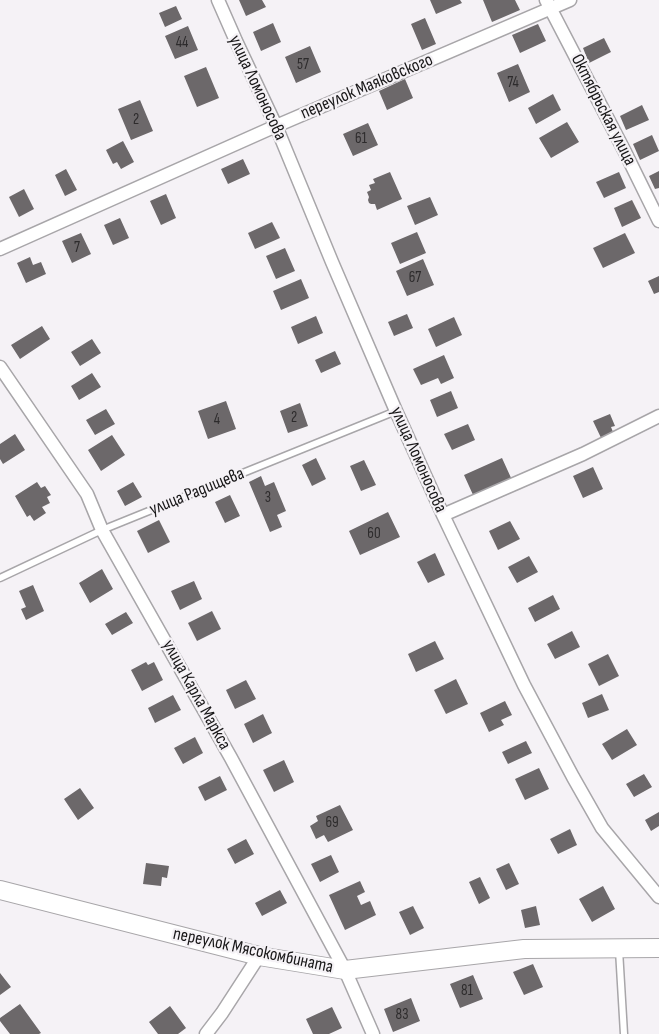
<!DOCTYPE html>
<meta charset="utf-8">
<style>
body{margin:0}
canvas{display:block;background:#f5f2f6}
</style>
<canvas width="659" height="1034"></canvas>
<script>
const context = document.querySelector('canvas').getContext('2d');
context.lineJoin = 'round';
function paint(path, color) { context.fillStyle = color; context.fill(path, 'evenodd'); }
function strokePath(path, color, width, dash) { context.strokeStyle = color; context.lineWidth = width; context.lineCap = dash ? 'butt' : 'round'; context.setLineDash(dash || []); context.stroke(path); }
function write(font, color, halo, rows, align = 'center') {
  context.font = font + ' "Sofia Sans Condensed",sans-serif'; context.lineWidth = 4.5; context.setLineDash([]); context.textBaseline = 'middle'; context.strokeStyle = halo; context.fillStyle = color; for (const [text, x, y, turn = 0] of rows) {
    context.save(); context.translate(x, y); context.rotate((+turn || 0) * Math.PI / 180); context.textAlign = isNaN(turn) ? turn : align; if (halo) context.strokeText(text, 0, 0); context.fillText(text, 0, 0); context.restore();
  }
}
const building = new Path2D(`
 M239 0H262L266 7 246 16Z
 M430 0H460L462 3 436 14Z
 M483 0H515L520 10 492 22Z
 M176 6 182 19 165 27 159 13Z
 M425 18 436 44 422 50 411 24Z
 M273 23 281 42 261 51 253 32Z
 M538 24 546 41 520 53 512 35Z
 M188 26 198 50 175 59 165 36Z
 M604 38 611 52 589 63 583 48Z
 M310 46 321 72 296 83 285 57Z
 M518 64 530 92 509 102 497 73Z
 M206 67 219 98 197 107 184 76Z
 M405 79 413 98 387 110 379 91Z
 M553 94 561 110 536 124 528 108Z
 M140 100 153 131 131 140 118 109Z
 M642 105 649 120 626 130 620 116Z
 M567 122 579 142 551 158 539 138Z
 M368 123 378 145 353 156 343 134Z
 M652 135 659 151 640 160 633 144Z
 M123 141 134 162 121 169 117 162 113 164 106 150Z
 M243 159 250 174 228 184 221 169Z
 M66 169 77 190 65 196 55 175Z
 M659 171V188L655 189 649 176Z
 M390 172 402 199 377 210 375 204H371L369 203 368 200 369 197 367 192 371 190 369 185 375 183 373 179Z
 M619 172 626 188 604 198 596 182Z
 M24 189 34 209 19 217 9 197Z
 M166 194 176 218 161 225 150 201Z
 M430 197 438 215 415 225 407 206Z
 M632 200 641 218 622 227 614 208Z
 M120 218 129 238 113 245 104 225Z
 M272 222 280 238 255 249 248 233Z
 M417 232 426 253 400 264 391 243Z
 M81 233 91 254 72 263 62 241Z
 M625 233 635 253 603 268 593 248Z
 M285 248 295 271 276 279 266 256Z
 M30 257 33 265 41 262 46 274 26 283 17 263Z
 M423 259 434 285 407 296 396 271Z
 M659 276V292L654 294 648 281Z
 M301 279 309 298 281 310 273 291Z
 M407 314 413 328 394 336 388 322Z
 M316 316 323 333 298 344 291 327Z
 M454 317 462 335 436 347 428 329Z
 M42 326 50 339 20 359 11 345Z
 M92 339 101 353 80 366 71 352Z
 M335 351 341 364 321 373 315 360Z
 M444 355 454 378 441 384 438 378 421 385 413 369Z
 M92 373 101 387 79 400 71 386Z
 M451 391 458 408 437 417 430 400Z
 M226 401 236 429 208 439 198 411Z
 M300 403 308 426 288 433 280 411Z
 M106 409 115 424 95 435 86 420Z
 M610 414 615 426 611 427 615 437 603 442 593 421Z
 M468 424 475 440 452 450 444 434Z
 M15 434 25 450 3 464 0 459V444Z
 M112 435 125 455 101 471 88 450Z
 M316 458 326 479 312 486 302 465Z
 M502 458 512 480 474 497 464 475Z
 M364 460 376 485 361 491 350 466Z
 M593 467 603 489 583 498 573 476Z
 M261 476 265 486 274 482 286 511 277 515 282 527 270 532 249 482Z
 M37 482 41 488 45 486 51 495 47 497 50 503 42 507 46 513 34 521 30 515 27 517 15 496Z
 M133 482 142 497 125 506 117 491Z
 M230 495 240 516 225 523 215 502Z
 M388 512 400 537 360 555 349 531Z
 M159 520 170 542 148 553 137 531Z
 M510 521 520 539 498 550 489 531Z
 M435 553 445 575 428 583 417 562Z
 M529 556 538 572 517 583 508 567Z
 M102 569 113 589 90 603 79 583Z
 M194 581 202 599 180 610 171 591Z
 M33 585 44 611 26 620 21 609 26 607 19 591Z
 M553 595 560 609 535 622 528 608Z
 M212 611 221 629 197 641 188 623Z
 M126 612 133 623 112 635 105 624Z
 M572 631 580 647 555 659 547 644Z
 M435 641 444 659 416 672 408 654Z
 M608 654 619 676 599 686 588 664Z
 M146 662 148 665 154 662 163 680 142 691 131 670Z
 M456 679 468 704 446 714 434 690Z
 M246 680 256 699 235 709 226 690Z
 M602 694 609 710 588 718 582 703Z
 M173 695 181 710 155 723 148 708Z
 M505 701 512 715 501 720 504 725 489 732 480 713Z
 M263 714 272 733 253 743 244 724Z
 M627 729 637 745 612 760 602 744Z
 M195 737 203 753 183 764 174 748Z
 M526 741 532 753 508 764 502 752Z
 M284 760 294 782 274 792 263 770Z
 M539 768 549 789 525 800 515 779Z
 M644 774 652 787 634 797 626 784Z
 M220 776 227 790 205 801 198 787Z
 M80 788 94 808 78 820 64 799Z
 M340 805 353 830 328 842 324 835 316 839 310 826 318 821 316 816Z
 M659 812V826L651 831 645 820Z
 M570 829 577 845 558 854 550 839Z
 M246 839 254 854 235 864 227 849Z
 M331 855 339 872 320 882 311 864Z
 M146 863 169 866 167 878 162 877 161 886 143 884Z
 M509 863 519 884 506 890 496 869Z
 M480 877 490 898 479 904 469 882Z
 M360 881 365 892 357 896 361 905 370 901 376 915 345 930 329 895Z
 M603 886 615 909 592 922 579 899Z
 M280 890 287 903 262 916 255 903Z
 M413 906 424 928 410 935 399 912Z
 M536 906 540 925 525 928 521 910Z
 M533 964 543 987 524 995 513 972Z
 M0 973 11 987 0 995Z
 M473 975 483 999 460 1008 450 984Z
 M411 998 420 1021 393 1032 384 1009Z
 M20 1004 41 1033 39 1034H10L0 1021V1018Z
 M170 1006 186 1028 178 1034H158L149 1022Z
 M332 1007 342 1028 329 1034H313L306 1019Z`);
const lane = new Path2D(`
 M0 578 102 530 396 411
 M619 950 624 1034`);
const street = new Path2D(`
 M218 0 236 41 276 126 332 262 396 411 443 515 524 685 573 777 602 828 659 897
 M546 0 625 152 659 221
 M0 249 276 126 570 0
 M0 367 87 494 102 530 231 758 345 970 373 1034
 M443 515 583 454 659 416
 M206 1034 222 1013 259 956`);
const secondary = new Path2D(`
 M0 890 259 956 345 970 524 949 659 948`);
const numberNames = [
 ["44",182,43],
 ["57",303,65],
 ["74",513,83],
 ["2",136,120],
 ["61",361,139],
 ["7",77,248],
 ["67",415,278],
 ["2",294,418],
 ["4",217,420],
 ["3",268,498],
 ["60",374,534],
 ["69",332,823],
 ["81",467,991],
 ["83",402,1015]
];
const streetNames = [
 ["переулок Маяковского",367,87,-23],
 ["улица Ломоносова",257,88,65],
 ["Октябрьская улица",603,110,63],
 ["улица Ломоносова",418,460,66],
 ["улица Радищева",197,492,-22],
 ["улица Карла Маркса",196,695,61],
 ["переулок Мясокомбината",253,951,12]
];
paint(building, '#6c686a');
strokePath(lane, '#a8a6a9', 9);
strokePath(street, '#a8a6a9', 15);
strokePath(secondary, '#a8a6a9', 20);
strokePath(lane, '#fff', 6);
strokePath(street, '#fff', 12);
strokePath(secondary, '#fff', 18);
write('15px', '#2d2b2c', null, numberNames);
write('18px', '#181718', '#f5f2f6', streetNames);
</script>
